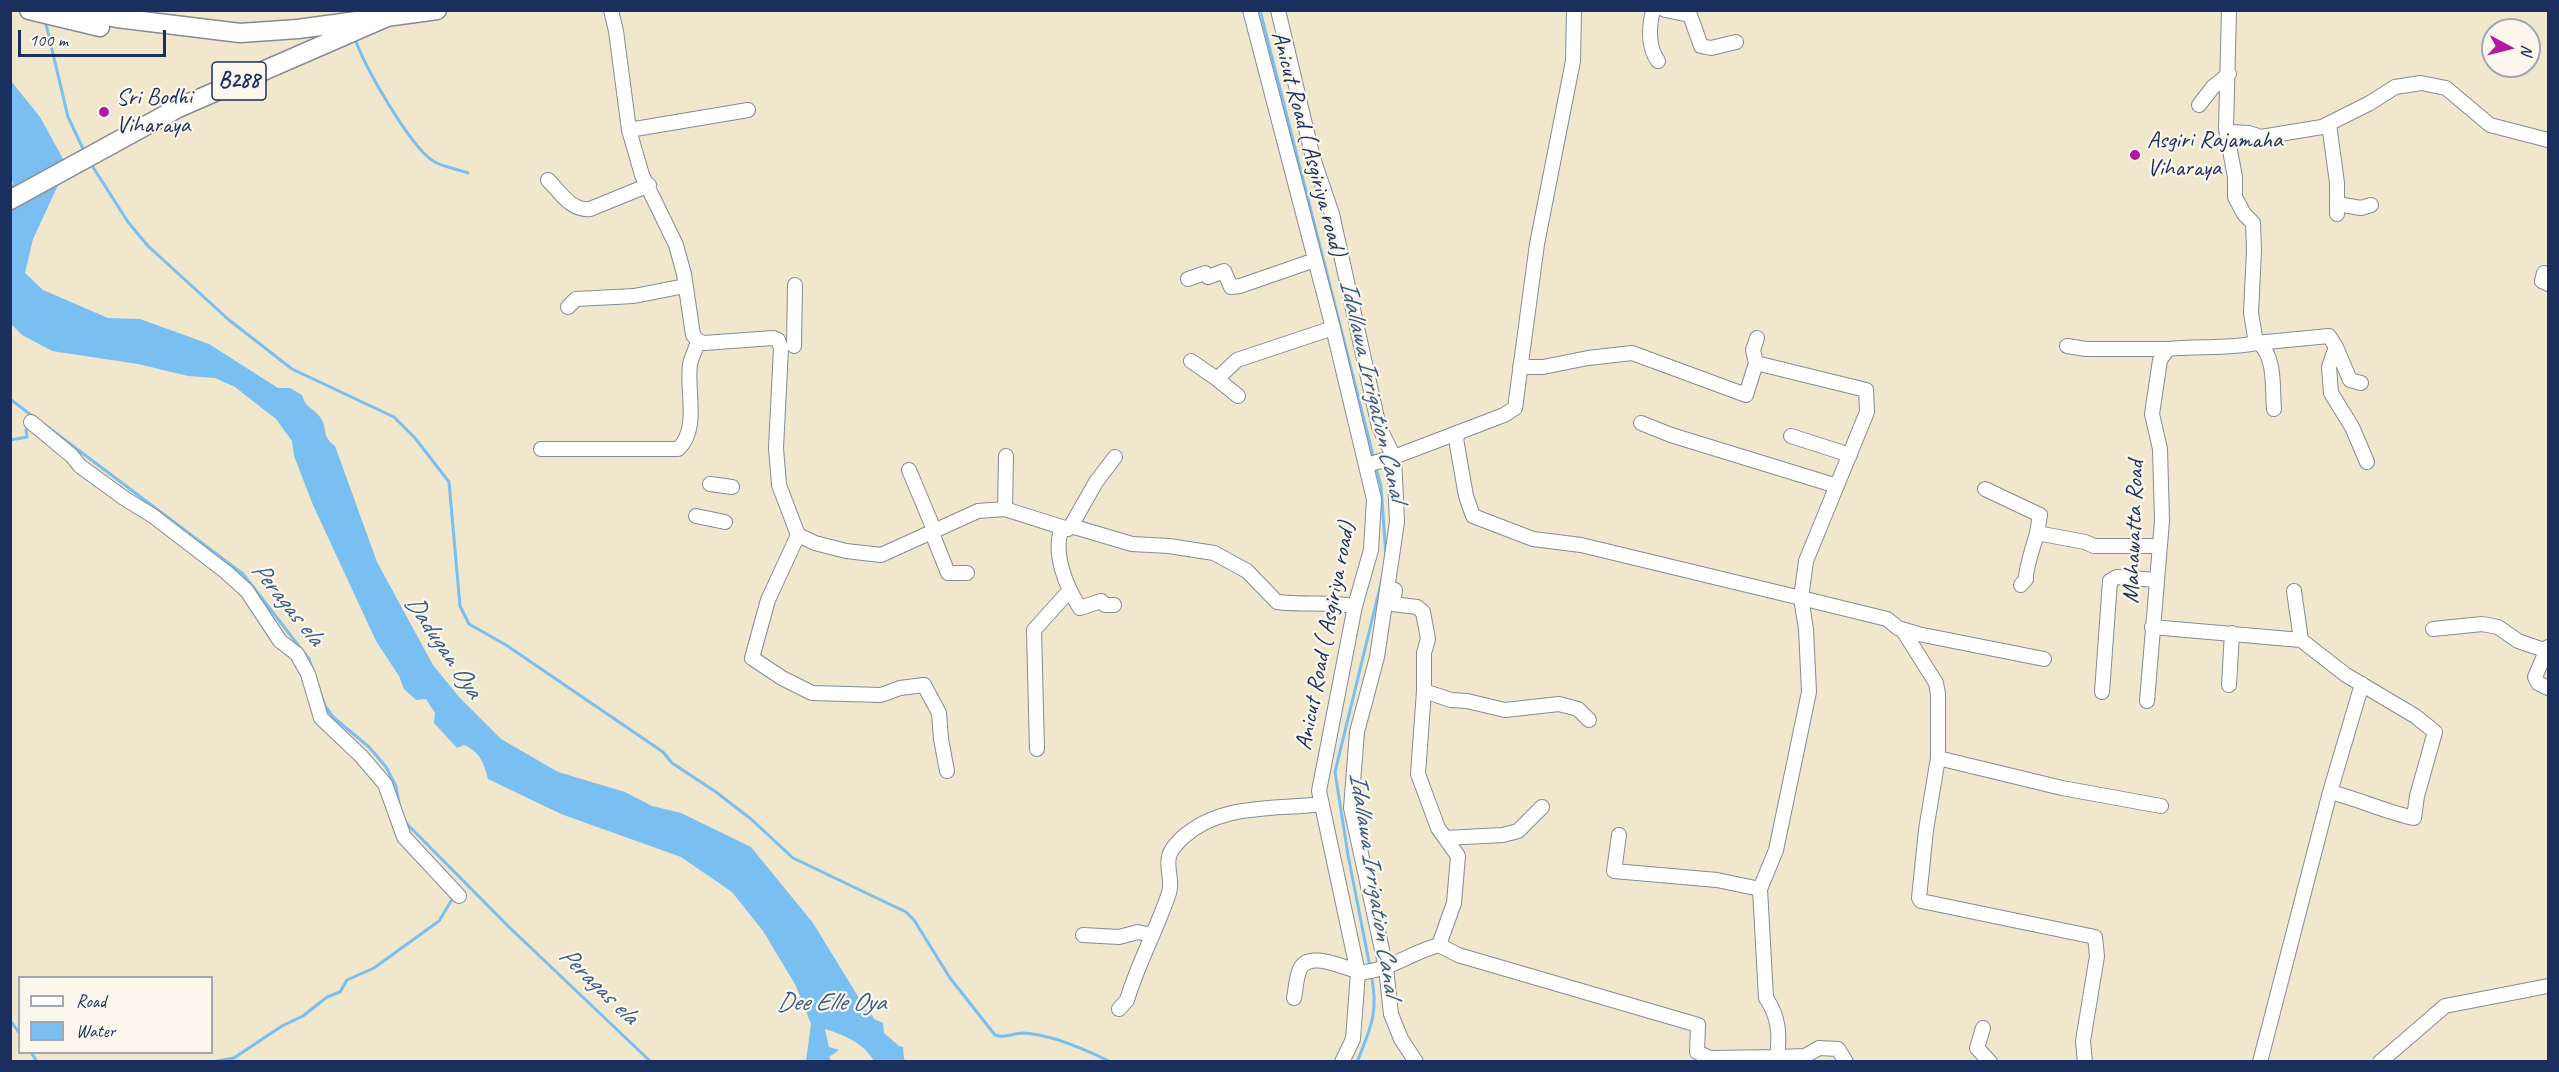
<!DOCTYPE html>
<style>
body{margin:0}
#map{position:relative;width:2559px;height:1072px;overflow:hidden;background:#f0e7cc;font-family:Caveat,sans-serif}
canvas{display:block}
.frame{position:absolute;inset:0;border:12px solid #1b2f5e;pointer-events:none}
.legend{position:absolute;left:18px;top:976px;width:195px;height:78px;box-sizing:border-box;background:#fbf7ec;border:2px solid #a1a7b3;margin:0;padding:8px 10px;list-style:none;font-size:18px;color:#1b2f5e}
.legend li{display:flex;align-items:center;gap:12px;height:30px}
.legend b{width:30px;border:2px solid #a1a7b3}
.north{position:absolute;left:2481px;top:18px;width:60px;height:60px;box-sizing:border-box;background:#fbf7ec;border:2px solid #a1a7b3;border-radius:50%;rotate:97deg;font-size:16px;font-weight:700;line-height:24px;text-align:center;color:#1b2f5e}
.north::after{content:'';display:block;margin:auto;width:21px;height:27px;background:#b5179e;clip-path:polygon(50% 0,100% 100%,50% 72%,0 100%)}
.scale{position:absolute;left:18px;top:30px;width:148px;height:27px;box-sizing:border-box;border:3px solid #1b2f5e;border-top:0;padding-left:8px;font-size:18px;line-height:21px;white-space:nowrap;color:#1b2f5e;-webkit-text-stroke:4px #fbf7ec;paint-order:stroke}
</style>
<div id="map">
<canvas width="2559" height="1072"></canvas>
<div class="frame"></div>
<ul class="legend">
<li><b style="height:8px;background:#fff"></b>Road</li>
<li><b style="height:16px;background:#7abff1"></b>Water</li>
</ul>
<div class="north">N</div>
<div class="scale">100 m</div>
</div>
<script>
const context = document.querySelector('canvas').getContext('2d');
context.lineJoin = 'round';
function paint(path, color) { context.fillStyle = color; context.fill(path, 'evenodd'); }
function strokePath(path, color, width, dash) { context.strokeStyle = color; context.lineWidth = width; context.lineCap = dash ? 'butt' : 'round'; context.setLineDash(dash || []); context.stroke(path); }
function write(font, color, halo, rows, align = 'center') {
  context.font = font + ' Caveat,sans-serif'; context.lineWidth = 4.5; context.setLineDash([]); context.textBaseline = 'middle'; context.strokeStyle = halo; context.fillStyle = color; for (const [text, x, y, turn = 0] of rows) {
    context.save(); context.translate(x, y); context.rotate((+turn || 0) * Math.PI / 180); context.textAlign = isNaN(turn) ? turn : align; if (halo) context.strokeText(text, 0, 0); context.fillText(text, 0, 0); context.restore();
  }
}
const water = new Path2D(`
 M11 81 40 117 67 166 33 239 25 273 43 290 108 318 140 319 209 344 278 388H290L302 395C307 410 312 406 320 417 328 427 321 437 335 446L377 562 433 665 459 697 501 739 558 772 625 792 652 806 681 813 751 847 813 923 867 1011 871 1013 874 1019 883 1023 884 1033 899 1046 903 1047 904 1059 907 1061H874C864 1043 844 1035 825 1029L829 1047 839 1050 829 1057 831 1061H806L811 1024 796 986 763 931 732 892 681 857 561 814 488 779C484 763 480 752 464 745L457 748 434 723 435 713 426 699 416 700 404 689 399 676 376 641 313 505 294 456 292 441 276 419 235 387 215 378 188 376 138 364 52 351 22 335 11 324 10 190 13 183 10 175Z`);
const stream = new Path2D(`
 M341 10 342 11
 M1260 10 1374 459
 M45 20 68 117 85 153
 M355 39C365 67 409 145 433 161 443 167 457 169 468 173
 M91 164 128 222 148 246 229 320 292 369 394 417 415 438 449 482 460 606 469 624 506 645 663 752 672 763 716 792 751 819 793 858 906 912 914 920 950 978 995 1035C1005 1039 1013 1033 1023 1033 1051 1034 1086 1050 1111 1062
 M10 399 35 418
 M45 425 243 574 309 659 325 706 333 717 369 747 386 767 396 786 399 803
 M10 440 27 437 26 430 30 427
 M1376 468 1381 486 1386 557
 M406 823 508 926 651 1062
 M1370 967 1348 855 1335 772 1383 575
 M10 1020 20 1034
 M31 1052 37 1062
 M212 1062 234 1058 282 1026 303 1016 327 997 340 992 347 980 374 968 439 921 454 896
 M1357 1062C1371 1027 1379 1012 1371 974`);
const minor = new Path2D(`
 M611 10 616 31 629 130 642 175 676 245 684 274 693 335 698 341 704 343 773 338 778 340 781 348 776 448 779 485 798 535 815 543 846 551 881 555 978 511 1005 509 1068 529 1071 526
 M1250 10 1333 328 1374 499 1371 550 1355 606 1319 791 1358 973 1353 1039 1342 1062
 M1278 10 1313 158 1332 214 1379 427 1394 457 1397 522 1377 657 1357 732 1351 808 1386 968 1391 1014 1401 1039 1416 1062
 M1653 10C1649 27 1647 46 1658 61
 M1665 10 1690 15 1701 46 1711 48 1736 42
 M2229 10 2226 129 2231 132 2249 133 2261 137 2322 127 2370 103 2395 87 2421 83 2446 88 2490 125 2548 140
 M2199 105 2213 87 2229 74
 M2329 124 2337 183V214
 M2226 129 2235 177V197L2244 214 2253 223 2254 250 2251 313 2256 343 2329 336 2336 347 2350 380 2361 383
 M629 130 748 110
 M548 180C561 193 571 211 590 209L649 185
 M2337 204 2361 208 2371 205
 M2544 273 2542 281 2548 284
 M1188 279 1205 273 1208 277 1224 271 1231 287 1240 286 1315 260
 M568 307 576 299 634 296 685 286
 M2259 343C2276 358 2272 388 2274 409
 M794 346 795 285
 M2067 346 2086 349H2168
 M2336 347 2329 367 2331 393 2352 427 2367 462
 M1191 361 1217 379
 M1756 363 1753 350 1757 338
 M1520 367H1543L1588 358 1632 353 1746 395 1756 363 1866 390 1867 412 1806 561 1801 598 1887 619 1898 628 1918 634 2044 659
 M1238 396 1217 379 1237 360 1333 328
 M31 422 72 456 80 466 124 498 153 516 226 572 247 591 280 641 297 654 308 674 321 718 361 756 385 784 404 837 459 896
 M1641 423 1671 435 1837 486
 M1459 432 1456 439 1466 496 1473 516 1533 539 1581 545 1801 598 1806 629 1809 692 1776 850 1760 889 1766 998C1779 1017 1780 1035 1777 1057L1805 1056 1819 1048 1838 1049 1846 1062
 M1791 436 1850 455
 M541 449H678C700 429 686 390 690 364 692 356 696 349 698 341
 M1367 465 1394 457 1504 415 1515 408 1537 244 1573 61 1574 10
 M909 470 935 532
 M710 484 732 487
 M1985 489 2040 515 2037 533
 M1005 509 1006 456
 M696 516 725 522
 M1071 526 1132 544 1169 546 1214 553 1247 571 1277 602C1303 605 1328 602 1355 606
 M1071 526 1096 482 1115 457
 M1062 528C1052 552 1066 587 1080 608L1101 601 1105 605H1114
 M932 533 948 573H967
 M798 535 768 600 752 658 782 678 812 693 881 695 900 688 924 685 939 713 941 739 947 771
 M2021 585 2026 579C2025 571 2034 544 2037 533L2085 542 2094 546H2160
 M1395 590 1393 604 1417 607 1423 612 1428 639 1424 653V691L1418 774 1438 828 1458 856 1454 903 1439 945
 M2152 627 2301 640 2294 591
 M1902 629 1936 683 1938 694V758L1926 830 1919 898 1921 901 2095 937 2097 956 2083 1041 2085 1062
 M2433 629 2482 624 2498 627 2518 641 2547 651
 M2548 647 2535 677 2538 683 2548 688
 M2229 685 2232 633
 M1424 691 1451 700 1467 701 1505 710 1559 704 1578 709 1589 720
 M2102 692 2110 581 2117 577 2157 580
 M2147 701 2162 521 2160 449 2152 414 2160 360 2168 349C2196 346 2230 349 2256 343
 M1037 749 1034 630 1070 590
 M1938 758 2062 788 2161 806
 M2330 792 2362 684
 M1619 835 1614 871 1717 880 1760 889
 M1445 838 1503 835 1518 831 1542 807
 M1083 935 1119 937 1138 932 1152 935
 M1358 973C1392 970 1409 953 1439 945L1458 955 1698 1025 1697 1052 1710 1058 1777 1057
 M1294 998C1296 989 1296 977 1300 969 1309 950 1343 968 1358 971
 M1119 1009 1127 1000C1138 963 1157 929 1169 893 1173 881 1166 868 1169 857 1170 850 1177 843 1182 838 1220 803 1273 810 1322 804
 M1983 1028 1977 1048 1990 1062
 M2260 1062 2330 792C2359 799 2385 812 2414 818L2417 796 2435 732 2415 716 2346 675 2301 640
 M2380 1062 2445 1006 2548 986`);
const major = new Path2D(`
 M29 10 100 27
 M82 10 117 18 240 33 298 29 437 10
 M10 200 178 108 387 17`);
const markers = [
 [104,112,6,"#b5179e"],
 [2135,155,6,"#b5179e"]
];
const shields = [
 [239,81,54]
];
const shieldNames = [
 ["B288",239,81]
];
const poiNames = [
 ["Sri Bodhi",116,98],
 ["Viharaya",116,126],
 ["Asgiri Rajamaha",2147,141],
 ["Viharaya",2147,169]
];
const streetNames = [
 ["Anicut Road ( Asgiriya road)",1308,144,75],
 ["Mahawatta Road",2134,532,-88],
 ["Anicut Road ( Asgiriya road)",1326,636,-79]
];
const waterNames = [
 ["Idallawa Irrigation Canal",1372,390,77],
 ["Peragas ela",287,604,51],
 ["Dadugan Oya",443,647,56],
 ["Idallawa Irrigation Canal",1374,884,81],
 ["Peragas ela",598,986,44],
 ["Dee Elle Oya",831,1003]
];
paint(water, '#7abff1');
strokePath(stream, '#7abff1', 3);
strokePath(minor, '#868b95', 16);
strokePath(major, '#868b95', 21);
strokePath(minor, '#fff', 14);
strokePath(major, '#fff', 18);
for (const [x, y, r, color] of markers) { const dot = new Path2D(); dot.arc(x, y, r, 0, 2 * Math.PI); context.fillStyle = color; context.fill(dot); strokePath(dot, '#fbf7ec', 2); }
for (const [x, y, w] of shields) { const box = new Path2D(); box.roundRect(x - w / 2, y - 19, w, 38, 4.5); context.fillStyle = '#fbf7ec'; context.fill(box); strokePath(box, '#1b2f5e', 1.5); }
write('bold 22px', '#1b2f5e', null, shieldNames);
write('24px', '#1b2f5e', '#fbf7ec', poiNames, 'left');
write('24px', '#1b2f5e', '#fbf7ec', streetNames);
write('italic 26px', '#385a8a', '#fbf7ec', waterNames);
</script>
